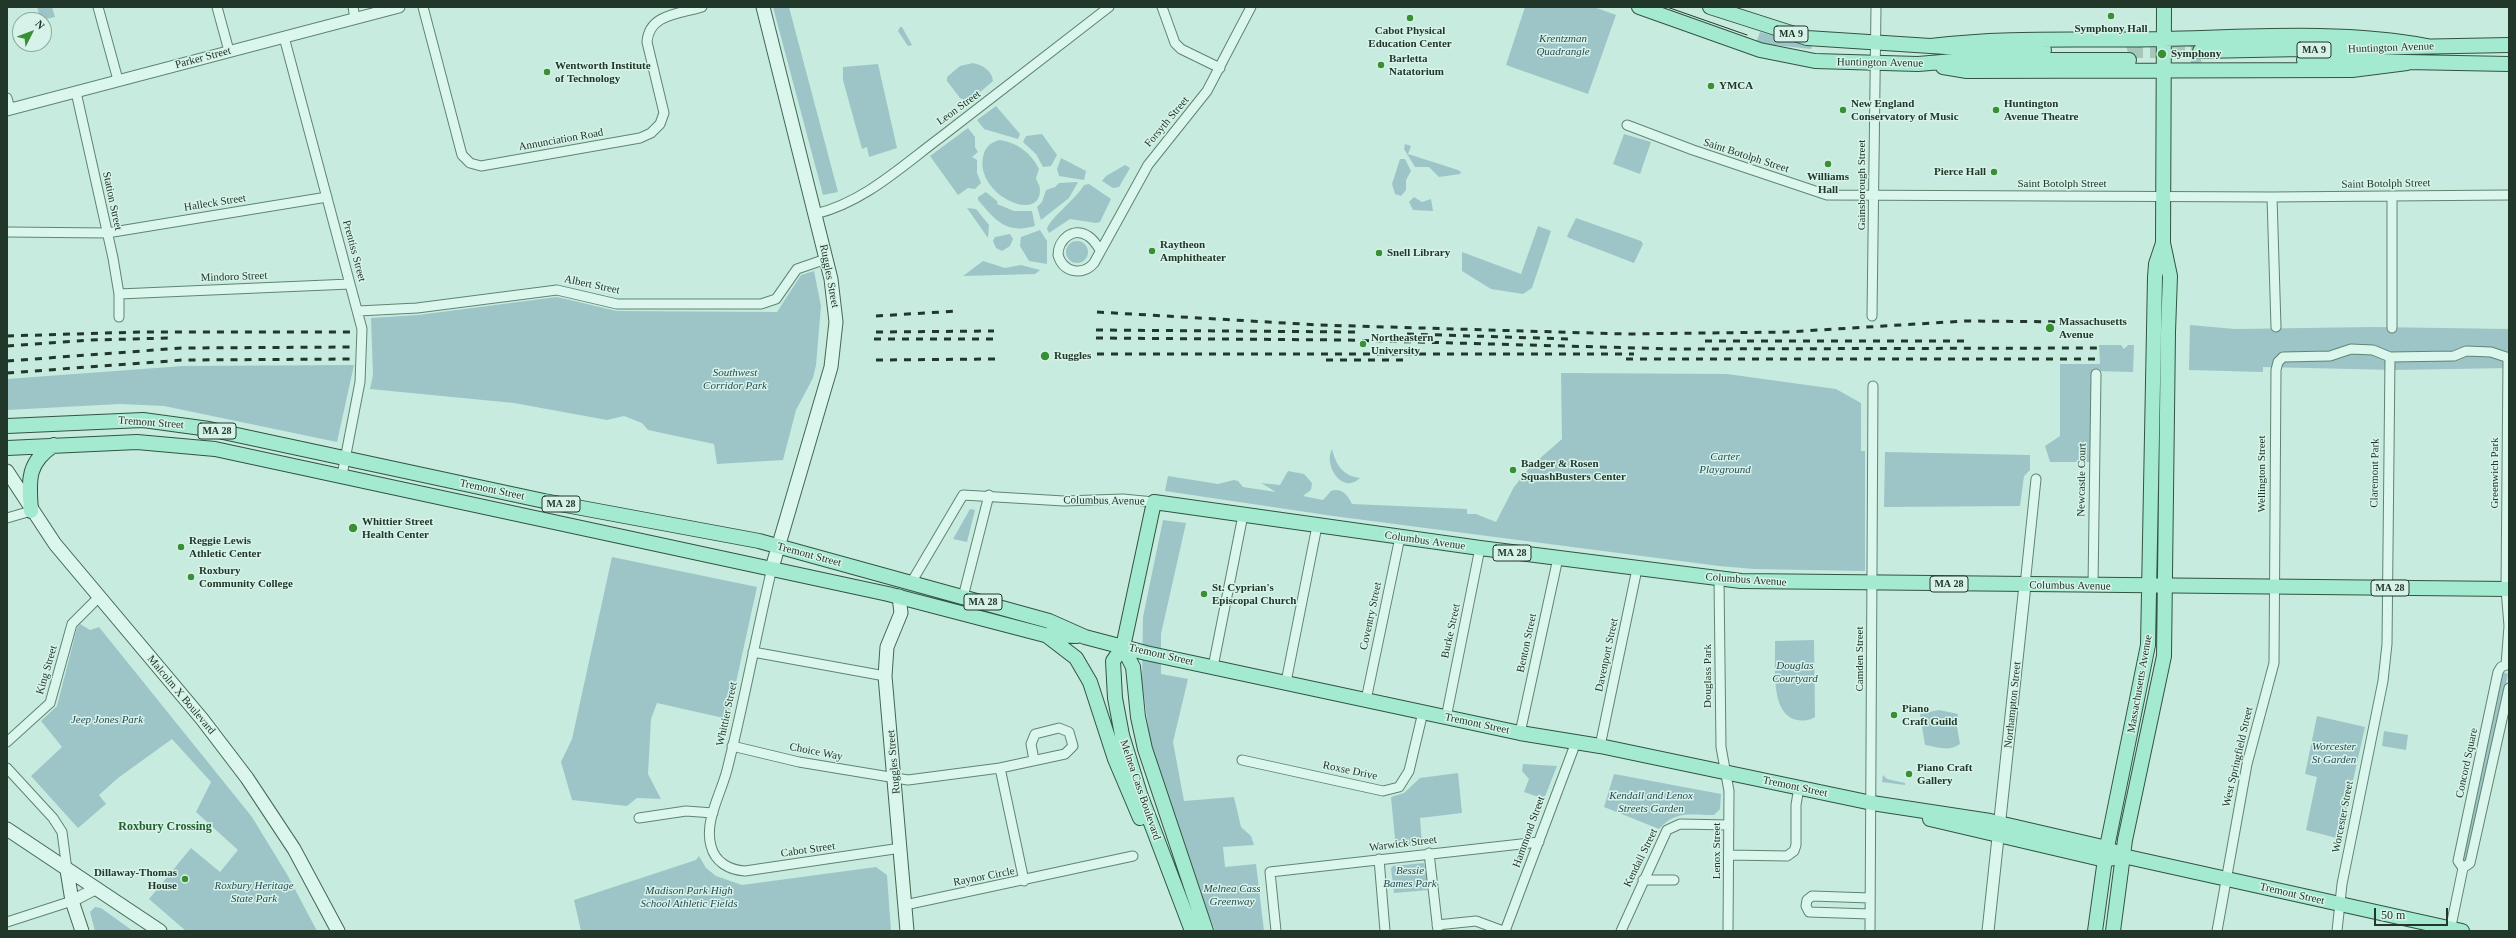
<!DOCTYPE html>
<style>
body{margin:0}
#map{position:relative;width:2516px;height:938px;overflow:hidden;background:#c8ebdf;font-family:Georgia,serif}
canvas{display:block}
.frame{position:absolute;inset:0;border:8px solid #21372a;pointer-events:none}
.north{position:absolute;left:12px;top:12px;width:40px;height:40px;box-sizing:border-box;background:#d7f3e9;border:1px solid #8ea89d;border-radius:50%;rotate:48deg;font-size:11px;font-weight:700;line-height:16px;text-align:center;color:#21372a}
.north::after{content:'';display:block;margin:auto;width:14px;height:18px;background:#398f34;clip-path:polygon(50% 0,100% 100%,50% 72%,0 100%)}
.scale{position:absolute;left:2374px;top:908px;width:74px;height:18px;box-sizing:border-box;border:2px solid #21372a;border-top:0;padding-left:5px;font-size:12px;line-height:14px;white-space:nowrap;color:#21372a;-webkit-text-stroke:3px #d7f3e9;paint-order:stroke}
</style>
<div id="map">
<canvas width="2516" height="938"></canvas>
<div class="frame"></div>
<div class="north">N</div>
<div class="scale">50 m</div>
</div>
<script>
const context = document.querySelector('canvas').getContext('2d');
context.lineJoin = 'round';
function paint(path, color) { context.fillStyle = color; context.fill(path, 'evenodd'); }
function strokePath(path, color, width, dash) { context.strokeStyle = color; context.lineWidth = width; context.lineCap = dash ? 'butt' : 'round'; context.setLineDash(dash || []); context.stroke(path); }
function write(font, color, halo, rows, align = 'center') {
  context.font = font + ' Georgia,serif'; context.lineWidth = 3; context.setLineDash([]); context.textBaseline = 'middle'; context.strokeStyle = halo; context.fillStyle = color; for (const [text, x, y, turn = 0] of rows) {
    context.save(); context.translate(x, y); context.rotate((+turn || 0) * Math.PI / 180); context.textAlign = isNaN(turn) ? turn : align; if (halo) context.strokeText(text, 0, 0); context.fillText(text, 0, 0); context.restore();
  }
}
const green = new Path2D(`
 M37 7H52L55 17 41 20Z
 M773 7H789L838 192 823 195Z
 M1525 7H1594L1616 15 1588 94 1506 65Z
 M900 27H902L912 45 908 46 898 31Z
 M1760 32 1812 45 1811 49 1756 43Z
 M2126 43 2138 44 2136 65 2129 60Z
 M2191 43 2203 44C2199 51 2199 58 2203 65H2191Z
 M973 63C982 65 992 70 993 81L972 99 965 101 960 98 947 81V77L960 66Z
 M878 64 897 148 869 157 867 147 862 149 843 80V67Z
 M996 106 1020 134 1018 139 984 129 977 120Z
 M968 128 975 137V147L978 152 972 157 977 160V173L981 183 975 189 968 188 958 195 930 156Z
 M1042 134 1057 155 1051 166 1043 167 1036 154 1023 142 1026 136Z
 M1624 134 1651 142 1640 174 1613 164Z
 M1000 140C1018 143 1031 153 1039 169L1036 178C1037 182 1040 185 1040 190 1040 225 971 193 984 153 987 145 992 142 1000 140Z
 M1405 144 1411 146 1408 154 1458 170 1461 172 1460 174 1439 177 1429 167H1415L1404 149Z
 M1061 158 1086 171 1084 180 1059 176 1057 169Z
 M1400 159H1405L1411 171 1406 180V190L1401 196 1395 194 1392 184Z
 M1125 165 1130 168 1119 187 1113 188 1102 181 1106 176Z
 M1078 182 1069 198 1041 220 1037 207 1042 202 1046 190 1055 187 1059 183Z
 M1089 184 1111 199 1100 222 1096 223 1070 219 1049 233 1047 229C1049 219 1077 198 1084 185Z
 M986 192 998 202 997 204 1014 211H1032L1035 226C1006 234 996 221 978 200V197Z
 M1414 197 1422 202 1431 199 1433 211 1413 210 1409 202Z
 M967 208 976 209 989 225 988 238Z
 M1576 218 1641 241 1643 244 1634 263 1569 238 1567 236Z
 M1538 226 1551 231 1532 288 1523 294 1491 289 1462 271V252L1521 274Z
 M1040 230 1047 241V264L1029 261 1020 246 1021 237Z
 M1010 234 1013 239 1010 246 1002 251 996 248 993 241 995 237Z
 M1066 252a11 11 0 1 1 22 0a11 11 0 1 1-22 0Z
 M983 261 1005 268 1021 265 1040 270 1035 274 963 276Z
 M814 271 821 306 816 365 813 378 796 410 783 460 717 464 714 444 648 430 642 423 624 416 607 420 514 403 370 389 373 375 371 318 418 315 557 297 617 311 777 312 801 275Z
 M2190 325 2235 329 2374 327 2509 329V368L2395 370 2263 367V372L2189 370Z
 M2099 345H2121L2124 349 2128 345H2134L2133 372 2093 371 2091 462H2050L2045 446 2060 436V364H2100Z
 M354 365 337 442 164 406 120 404 7 410V379L183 366Z
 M1561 373 1727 374 1836 389 1861 403V451H1865V571L1754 569 1719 566 1333 516 1165 491 1168 476 1218 484 1234 480 1238 481 1243 487 1276 492 1261 483 1280 485 1288 471 1304 474 1312 483 1311 490 1303 496 1323 500 1331 491C1341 487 1348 495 1352 504L1467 509V514H1476L1496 522 1514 487 1530 467 1562 439Z
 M1332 449C1336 465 1343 476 1360 478 1343 495 1323 466 1332 449Z
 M1885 452 2030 455V470L2024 476 2020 506 1884 507Z
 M970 509 975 510 967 542 953 539Z
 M1163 520 1186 523 1161 634V674L1188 679 1173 742 1184 801 1234 797 1241 827 1251 836 1254 845 1223 847 1225 867 1256 864 1264 931H1215L1181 840 1150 740 1142 681 1143 617Z
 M612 557 757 587 728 719 657 703 651 719 648 774 661 799 637 798 627 806 572 800 561 762 572 739Z
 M80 624 90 630 99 627 252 817 288 876 317 931H186L149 899 191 848 220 872 238 850 196 812 211 782 172 739 118 778 99 795 106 804 78 828 31 776 62 747 41 721 57 706 77 628Z
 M1814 640 1815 717C1808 721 1805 721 1797 720 1769 714 1776 664 1775 641Z
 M2503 672 2508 674 2467 862 2462 860Z
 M1939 710 1958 714 1957 727 1960 744C1949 752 1938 747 1925 745L1920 714Z
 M2317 716 2365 727 2340 839 2306 830 2317 777 2305 774Z
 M2384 731 2408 735 2406 750 2382 746Z
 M1523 764 1557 766 1544 799 1524 792 1529 779 1522 771Z
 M1458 773 1462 813 1420 818 1422 844 1396 849 1391 797 1404 793 1420 778Z
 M1614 774 1721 794 1720 809 1714 815C1691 815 1675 810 1659 829L1604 807Z
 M1883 775 1887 779 1905 783V785L1882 782Z
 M699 856 706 868 716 876 742 885 876 867 887 875 891 931H581L574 900 696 860Z
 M1424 863 1429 890 1394 893 1391 868 1393 866Z
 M95 907 101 908 133 931H95L90 912Z`);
const primaryTunnel = new Path2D(`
 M2129 51H2200`);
const minor = new Path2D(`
 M98 7 118 80
 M217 7 229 51
 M353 7 355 18
 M423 7 462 155 470 163 481 166 640 138 651 133 660 124 664 113 647 42C649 14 679 14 702 7
 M1162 7 1175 43 1181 49 1220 68
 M284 37 362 329 360 382 342 475
 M76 92 113 258 119 294V317
 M7 98 10 109
 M1627 125 1693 150 1827 195 2272 197 2509 195
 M2392 196V328
 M2272 197 2276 327
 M815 214C863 203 902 166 941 137 997 94 1053 51 1109 7
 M7 232 107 233 327 197
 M1100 250C1097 245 1093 239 1088 236 1073 226 1058 240 1058 255 1063 273 1083 276 1094 263L1148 165 1207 91 1251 7
 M119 294 350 284
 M358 311 417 308 557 290 617 304H761L776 299 797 269 826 259
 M1872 316 1876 7
 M7 518 31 511
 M772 568C756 635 744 703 727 770 721 794 704 821 711 846 715 862 729 870 745 871L901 848
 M1719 579 1721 747 1729 791 1728 931
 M911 583 963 495 1064 501 1123 499 1154 502
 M2025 585 2036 479
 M2093 586 2096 374
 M963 597 989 495
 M753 652 885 676
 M2506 665 2509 626 2506 589 2508 358
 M1213 667 1243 515
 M1286 682 1317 526
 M1366 700 1400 537
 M1446 718 1480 548
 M1520 733 1558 558
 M7 742 50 703 72 624 99 597
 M732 746 799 762 908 780 1000 768 1065 754 1073 746 1069 732 1059 728 1035 734 1031 744 1034 760
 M1600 746 1637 569
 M1242 760 1383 791 1399 787 1409 771 1423 712
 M7 768 53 818 62 832 67 870
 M1000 768 1024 881
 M639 818 686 811 713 813
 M1429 853 1438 931
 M1729 855 1787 856 1794 851 1796 845V805L1799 787
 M1379 859 1385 931
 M2463 868 2458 861 2498 672 2501 667 2506 665
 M1643 880H1674
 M905 905 1133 856
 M1870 914 1809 912 1806 906 1807 900 1812 896 1870 898
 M7 922 72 901
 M1437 925 1476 921 1503 931
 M1276 931 1270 872 1539 842
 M1505 931 1576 742
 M1621 931 1667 830 1680 824 1729 825
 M1870 931 1873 386
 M2217 931 2247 764 2274 663 2276 370 2278 362 2283 357 2330 356 2351 349 2373 350 2390 357 2454 356 2466 351 2491 352 2509 358
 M2337 931 2342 884 2383 681 2387 644 2390 357
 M2450 931 2463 868 2470 863 2509 688`);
const tertiary = new Path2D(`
 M7 110 399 7
 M72 901 97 888
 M1988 931 2025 585`);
const secondary = new Path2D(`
 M763 7 831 279 836 322 831 367 772 568
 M7 471 55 544 202 719 247 778 294 849 338 931
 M899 596 901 613 887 647 885 676 907 931
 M7 829 160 931
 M67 870 72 901 82 931`);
const primary = new Path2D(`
 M1639 7 1760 50 1815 61 1918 64 1966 60H2129
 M1710 7 1807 38 1977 49 2044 50
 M1931 46C2009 36 2086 41 2164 39 2249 37 2344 30 2427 46
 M2200 51 2509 45
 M2304 60 2509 64
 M1943 67 1967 71 2352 70 2407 63
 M7 426 143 420 209 429 544 501 759 541 1049 621 1085 637 1146 653 1520 733 1600 746 1872 803 1990 821 2107 848 2123 856 2462 931
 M7 448 137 442 215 449 888 594 1045 635 1077 636
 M31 511C29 482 26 463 54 445
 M1046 635 1076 658 1090 682 1115 759 1140 818
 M1123 647 1133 667 1138 717 1145 749 1206 931
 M1930 819 2105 860 2114 858
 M1192 931 1140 794 1122 735 1115 698 1113 661 1123 647 1154 502 1480 548 1741 581 2509 589
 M2095 931 2106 852 2148 645 2155 277 2156 264 2163 243
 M2113 931 2125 840 2164 656 2168 332 2170 276 2163 243 2164 7`);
const tram = new Path2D(`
 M1667 7 1747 35`);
const rail = new Path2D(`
 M1097 312 1319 325 1626 334 1787 332 1965 321 2077 322
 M876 316 958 311
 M1096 330 1355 332
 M876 332 994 331
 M1407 334 1571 339
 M7 336 141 332H353
 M1096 338 1344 340 1674 349 2100 348
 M874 339H995
 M1705 341H1965
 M7 346 91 340 171 338
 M1097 354H1634
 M1626 359H2100
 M876 360 995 359
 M1326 360H1406
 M7 361 182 348 353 347
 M7 373 183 360 353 359`);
const markers = [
 [2111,16,4,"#398f34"],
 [1410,18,4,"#398f34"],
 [2162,54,5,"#398f34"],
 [1381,65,4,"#398f34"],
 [547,72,4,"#398f34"],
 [1711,86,4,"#398f34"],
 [1843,110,4,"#398f34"],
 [1996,110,4,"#398f34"],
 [1828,164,4,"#398f34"],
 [1994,172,4,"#398f34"],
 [1152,251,4,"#398f34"],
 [1379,253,4,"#398f34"],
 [2050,328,5,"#398f34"],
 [1363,344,4,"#398f34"],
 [1045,356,5,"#398f34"],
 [1513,470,4,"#398f34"],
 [353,528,5,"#398f34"],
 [181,547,4,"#398f34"],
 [191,577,4,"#398f34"],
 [1204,594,4,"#398f34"],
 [1894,715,4,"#398f34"],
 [1909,774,4,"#398f34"],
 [185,879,4,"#398f34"]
];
const shields = [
 [1791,34,34],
 [2314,50,34],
 [217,431,38],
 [561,504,38],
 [1512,553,38],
 [1949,584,38],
 [2390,588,38],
 [983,602,38]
];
const shieldNames = [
 ["MA 9",1791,34],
 ["MA 9",2314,50],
 ["MA 28",217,431],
 ["MA 28",561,504],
 ["MA 28",1512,553],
 ["MA 28",1949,584],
 ["MA 28",2390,588],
 ["MA 28",983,602]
];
const poiNames = [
 ["Symphony Hall",2111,29,"center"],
 ["Cabot Physical",1410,31,"center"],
 ["Education Center",1410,44,"center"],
 ["Symphony",2171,54],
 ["Barletta",1389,59],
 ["Natatorium",1389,72],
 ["Wentworth Institute",555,66],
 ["of Technology",555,79],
 ["YMCA",1719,86],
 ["New England",1851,104],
 ["Conservatory of Music",1851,117],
 ["Huntington",2004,104],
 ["Avenue Theatre",2004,117],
 ["Pierce Hall",1986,172,"right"],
 ["Williams",1828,177,"center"],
 ["Hall",1828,190,"center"],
 ["Raytheon",1160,245],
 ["Amphitheater",1160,258],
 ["Snell Library",1387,253],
 ["Massachusetts",2059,322],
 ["Avenue",2059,335],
 ["Northeastern",1371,338],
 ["University",1371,351],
 ["Ruggles",1054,356],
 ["Badger & Rosen",1521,464],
 ["SquashBusters Center",1521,477],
 ["Whittier Street",362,522],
 ["Health Center",362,535],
 ["Reggie Lewis",189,541],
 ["Athletic Center",189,554],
 ["Roxbury",199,571],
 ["Community College",199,584],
 ["St. Cyprian's",1212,588],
 ["Episcopal Church",1212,601],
 ["Piano",1902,709],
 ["Craft Guild",1902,722],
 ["Piano Craft",1917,768],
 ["Gallery",1917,781],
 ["Dillaway-Thomas",177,873,"right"],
 ["House",177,886,"right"]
];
const parkNames = [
 ["Krentzman",1563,39],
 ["Quadrangle",1563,52],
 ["Southwest",735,373],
 ["Corridor Park",735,386],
 ["Carter",1725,457],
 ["Playground",1725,470],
 ["Douglas",1795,666],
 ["Courtyard",1795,679],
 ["Jeep Jones Park",107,720],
 ["Worcester",2334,747],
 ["St Garden",2334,760],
 ["Kendall and Lenox",1651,796],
 ["Streets Garden",1651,809],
 ["Bessie",1410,871],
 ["Bames Park",1410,884],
 ["Roxbury Heritage",254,886],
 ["State Park",254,899],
 ["Melnea Cass",1232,889],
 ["Greenway",1232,902],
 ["Madison Park High",689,891],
 ["School Athletic Fields",689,904]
];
const streetNames = [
 ["Huntington Avenue",2391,48,-2],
 ["Parker Street",203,58,-15],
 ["Huntington Avenue",1880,63,1],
 ["Leon Street",959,108,-36],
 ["Forsyth Street",1167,122,-50],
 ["Annunciation Road",561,140,-10],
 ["Saint Botolph Street",1746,156,18],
 ["Saint Botolph Street",2062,184],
 ["Saint Botolph Street",2386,184,-1],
 ["Gainsborough Street",1862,185,-90],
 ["Station Street",112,201,78],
 ["Halleck Street",215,203,-9],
 ["Prentiss Street",354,251,75],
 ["Ruggles Street",829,276,79],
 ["Mindoro Street",234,277,-2],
 ["Albert Street",592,285,12],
 ["Tremont Street",151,423,4],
 ["Claremont Park",2375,473,-89],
 ["Greenwich Park",2495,473,-90],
 ["Wellington Street",2262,474,-90],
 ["Newcastle Court",2082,480,-89],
 ["Tremont Street",492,490,12],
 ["Columbus Avenue",1104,501,1],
 ["Columbus Avenue",1425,541,8],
 ["Tremont Street",809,555,15],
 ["Columbus Avenue",1746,580,4],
 ["Columbus Avenue",2070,586,1],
 ["Coventry Street",1371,616,-78],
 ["Burke Street",1451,631,-78],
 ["Benton Street",1527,643,-78],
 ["Tremont Street",1161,655,13],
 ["Davenport Street",1607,655,-78],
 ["Camden Street",1860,659,-90],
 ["King Street",47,670,-74],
 ["Douglass Park",1708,676,-90],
 ["Massachusetts Avenue",2140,684,-80],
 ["Malcolm X Boulevard",181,695,50],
 ["Northampton Street",2013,705,-84],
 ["Whittier Street",727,714,-78],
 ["Tremont Street",1477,724,12],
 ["Choice Way",816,752,11],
 ["West Springfield Street",2238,757,-77],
 ["Ruggles Street",894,762,-95],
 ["Concord Square",2467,763,-78],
 ["Roxse Drive",1350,771,12],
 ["Tremont Street",1795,787,12],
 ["Melnea Cass Boulevard",1140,790,71],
 ["Worcester Street",2343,817,-79],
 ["Hammond Street",1529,832,-70],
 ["Warwick Street",1403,844,-7],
 ["Cabot Street",808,850,-8],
 ["Lenox Street",1717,851,-90],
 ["Kendall Street",1641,858,-64],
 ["Raynor Circle",984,877,-11],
 ["Tremont Street",2292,894,13]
];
const neighbourhoodNames = [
 ["Roxbury Crossing",165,827]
];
paint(green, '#9dc5c8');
strokePath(primaryTunnel, '#a7c7bb', 14, [14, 7]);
strokePath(minor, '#5f8571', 11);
strokePath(tertiary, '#5f8571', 13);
strokePath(secondary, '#426752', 15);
strokePath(primary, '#325440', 16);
strokePath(minor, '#dbf6ec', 9);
strokePath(tertiary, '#dbf6ec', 11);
strokePath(secondary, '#dbf6ec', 13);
strokePath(primary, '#a4ead0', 14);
strokePath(tram, '#21372a', 1);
strokePath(rail, '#21372a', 3, [7, 7]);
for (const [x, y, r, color] of markers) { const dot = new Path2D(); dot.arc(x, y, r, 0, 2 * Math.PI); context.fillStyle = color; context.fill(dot); strokePath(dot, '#d7f3e9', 1.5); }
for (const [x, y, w] of shields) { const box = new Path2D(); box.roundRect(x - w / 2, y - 8, w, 16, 3); context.fillStyle = '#d7f3e9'; context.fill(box); strokePath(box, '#21372a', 1); }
write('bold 10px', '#21372a', null, shieldNames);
write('bold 11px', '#21372a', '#d7f3e9', poiNames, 'left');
write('italic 11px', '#294a52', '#d7f3e9', parkNames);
write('11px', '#21372a', '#d7f3e9', streetNames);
write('bold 12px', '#24602d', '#d7f3e9', neighbourhoodNames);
</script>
